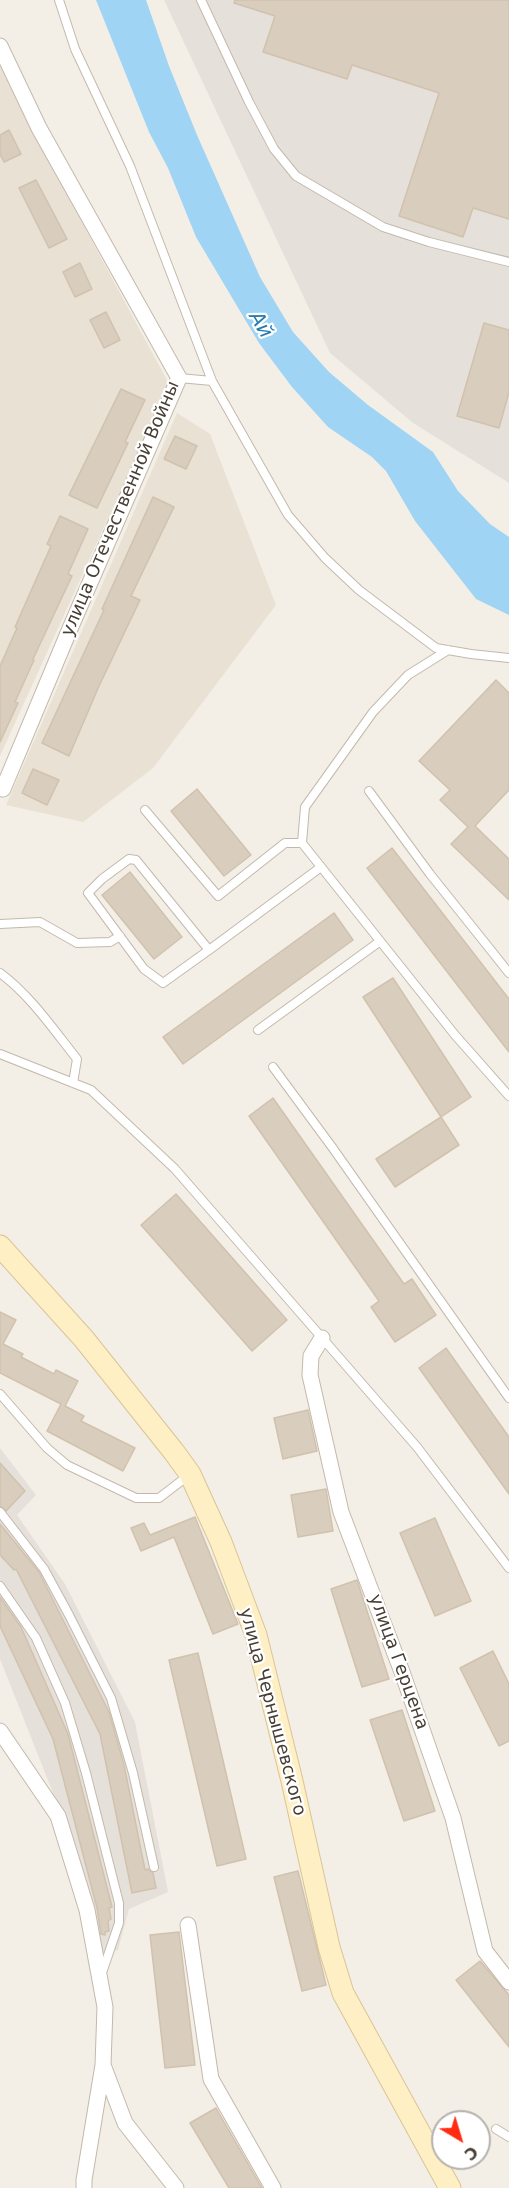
<!DOCTYPE html>
<meta charset="utf-8">
<style>
body{margin:0}
#map{position:relative;width:509px;height:2188px;overflow:hidden;background:#f4efe6;font-family:"DejaVu Sans",sans-serif}
canvas{display:block}
.north{position:absolute;left:431px;top:2110px;width:60px;height:60px;box-sizing:border-box;background:#fff;border:2px solid #b5b2ae;border-radius:50%;rotate:142deg;font-size:16px;font-weight:700;line-height:24px;text-align:center;color:#473f35}
.north::after{content:'';display:block;margin:auto;width:21px;height:27px;background:#ff2c12;clip-path:polygon(50% 0,100% 100%,50% 72%,0 100%)}
</style>
<div id="map">
<canvas width="509" height="2188"></canvas>
<div class="north">С</div>
</div>
<script>
const context = document.querySelector('canvas').getContext('2d');
context.lineJoin = 'round';
function paint(path, color) { context.fillStyle = color; context.fill(path, 'evenodd'); }
function strokePath(path, color, width, dash) { context.strokeStyle = color; context.lineWidth = width; context.lineCap = dash ? 'butt' : 'round'; context.setLineDash(dash || []); context.stroke(path); }
function write(font, color, halo, rows, align = 'center') {
  context.font = font + ' "DejaVu Sans",sans-serif'; context.lineWidth = 4.5; context.setLineDash([]); context.textBaseline = 'middle'; context.strokeStyle = halo; context.fillStyle = color; for (const [text, x, y, turn = 0] of rows) {
    context.save(); context.translate(x, y); context.rotate((+turn || 0) * Math.PI / 180); context.textAlign = isNaN(turn) ? turn : align; if (halo) context.strokeText(text, 0, 0); context.fillText(text, 0, 0); context.restore();
  }
}
const residential = new Path2D(`
 M0 60 64 189 169 384 0 756Z
 M177 413 210 434 276 605 153 768 83 822 6 805Z`);
const industrial = new Path2D(`
 M164 0H509V483L413 423 330 353Z
 M0 1448 36 1495 17 1515 65 1584 135 1722 168 1892 129 1909 118 1950 90 1956 53 1793 0 1659Z`);
const water = new Path2D(`
 M96 0H146L169 66 197 135 260 277 293 332 329 372 368 405 433 452 458 491 490 524 509 537V615L476 599 415 521 386 471 372 457 328 427 292 387 259 343 196 237 168 168 149 132Z`);
const building = new Path2D(`
 M235 0H509V219L473 208 463 237 399 216 439 93 352 65 347 79 263 52 275 16 234 3Z
 M9 130 21 154 4 162 0 154V135Z
 M36 180 67 239 49 248 19 188Z
 M80 263 92 289 75 297 63 272Z
 M106 312 120 340 104 348 90 320Z
 M484 323 509 330V392L499 428 457 416Z
 M121 389 145 400 125 442 128 443 97 508 69 495Z
 M175 436 197 446 186 469 164 459Z
 M153 497 174 507 131 596 140 600 99 686 69 756 42 743 104 610 102 609Z
 M60 516 88 529 68 574 72 576 33 659 34 660 15 702 18 703 0 742V666L17 628 15 627 51 546 47 544Z
 M496 680 509 693V790L475 826 509 859V900L451 844 468 827 440 800 450 790 419 761Z
 M33 769 59 780 47 805 22 793Z
 M197 789 251 855 224 876 171 811Z
 M392 848 509 999V1052L367 868Z
 M130 872 182 937 154 959 102 895Z
 M334 913 353 940 183 1064 163 1037Z
 M393 978 471 1097 441 1117 363 997Z
 M273 1098 404 1284 412 1279 436 1315 395 1342 371 1307 379 1301 249 1116Z
 M441 1117 459 1145 395 1187 376 1159Z
 M176 1194 287 1320 252 1351 141 1225Z
 M0 1312 16 1320 3 1344 23 1354 21 1357 54 1374 56 1370 78 1381 65 1406 84 1416 81 1421 135 1448 123 1471 47 1431 61 1404 0 1373Z
 M446 1348 509 1437V1494L419 1368Z
 M308 1410 317 1451 283 1459 274 1418Z
 M0 1463 25 1491 6 1511 0 1506Z
 M326 1489 333 1531 298 1537 291 1495Z
 M195 1517 238 1624 213 1634 174 1537 141 1551 131 1528 144 1523 150 1535Z
 M435 1518 471 1601 435 1616 400 1533Z
 M0 1524 39 1572 109 1712 124 1765 145 1870 148 1869 153 1873 156 1888 132 1893 100 1734 16 1569 14 1570 0 1555Z
 M357 1580 389 1679 362 1687 331 1589Z
 M0 1597 21 1627 68 1734 112 1907 109 1908 111 1919 108 1921 109 1931 105 1932V1935L101 1934 97 1908 53 1739 0 1626Z
 M493 1651 509 1684V1741L499 1746 460 1668Z
 M198 1653 246 1859 217 1866 169 1660Z
 M402 1710 435 1811 404 1821 370 1720Z
 M298 1871 326 1985 302 1991 274 1877Z
 M179 1932 195 2065 165 2068 150 1935Z
 M480 1961 509 1995V2047L456 1980Z
 M216 2108 262 2188H229L190 2123Z`);
const lane = new Path2D(`
 M59 0 75 49 130 166 212 381 288 515 325 558 359 590 436 648 471 654 509 658
 M201 0 249 102 274 149 296 176 383 227 429 242 509 262
 M179 378 212 381
 M448 650 408 675 373 712 305 807 302 843 455 1035 509 1096
 M369 791 430 874 509 973
 M145 810 218 896 285 843H302
 M0 924 40 922 77 943 110 942 120 936
 M209 950 163 983 144 969 88 893 102 879 129 859 136 860 209 950 321 867
 M0 973C31 996 53 1029 77 1059L73 1083
 M258 1030 379 942
 M0 1054 91 1090 175 1169 417 1447 509 1568
 M273 1067 332 1147 509 1398
 M0 1394 47 1448 67 1465 136 1498H159L189 1475
 M0 1512 44 1569 69 1615 111 1698 133 1773 154 1867
 M0 1586 36 1638 65 1703 86 1773 119 1903V1923L103 1970
 M496 2129 509 2137`);
const street = new Path2D(`
 M0 46 39 128 179 378 69 631 3 789
 M322 1338 311 1356 310 1375 341 1512 402 1672 453 1818 485 1951 509 1982
 M0 1731 58 1816 87 1910 105 2007 103 2065 84 2180V2188
 M188 1925 211 2079 273 2188
 M103 2065 125 2123 176 2188`);
const secondary = new Path2D(`
 M0 1246 84 1339 174 1452 190 1474 221 1542 256 1635 292 1781 329 1947 343 1993 450 2188`);
const streetNames = [
 ["улица Отечественной Войны",121,509,-67],
 ["улица Герцена",398,1662,70],
 ["улица Чернышевского",272,1712,75]
];
const waterNames = [
 ["Ай",260,325,59]
];
paint(residential, '#e8e1d4');
paint(industrial, '#e6e0db');
paint(water, '#9fd4f4');
paint(building, '#d9cdbe');
strokePath(building, '#d1c2ad', 1.5);
strokePath(lane, '#c3b9ab', 10);
strokePath(street, '#c3b9ab', 17);
strokePath(secondary, '#d9c495', 23);
strokePath(lane, '#fff', 8);
strokePath(street, '#fff', 15);
strokePath(secondary, '#ffefc5', 21);
write('18px', '#473f35', '#fff', streetNames);
write('italic 20px', '#277bb0', '#fff', waterNames);
</script>
